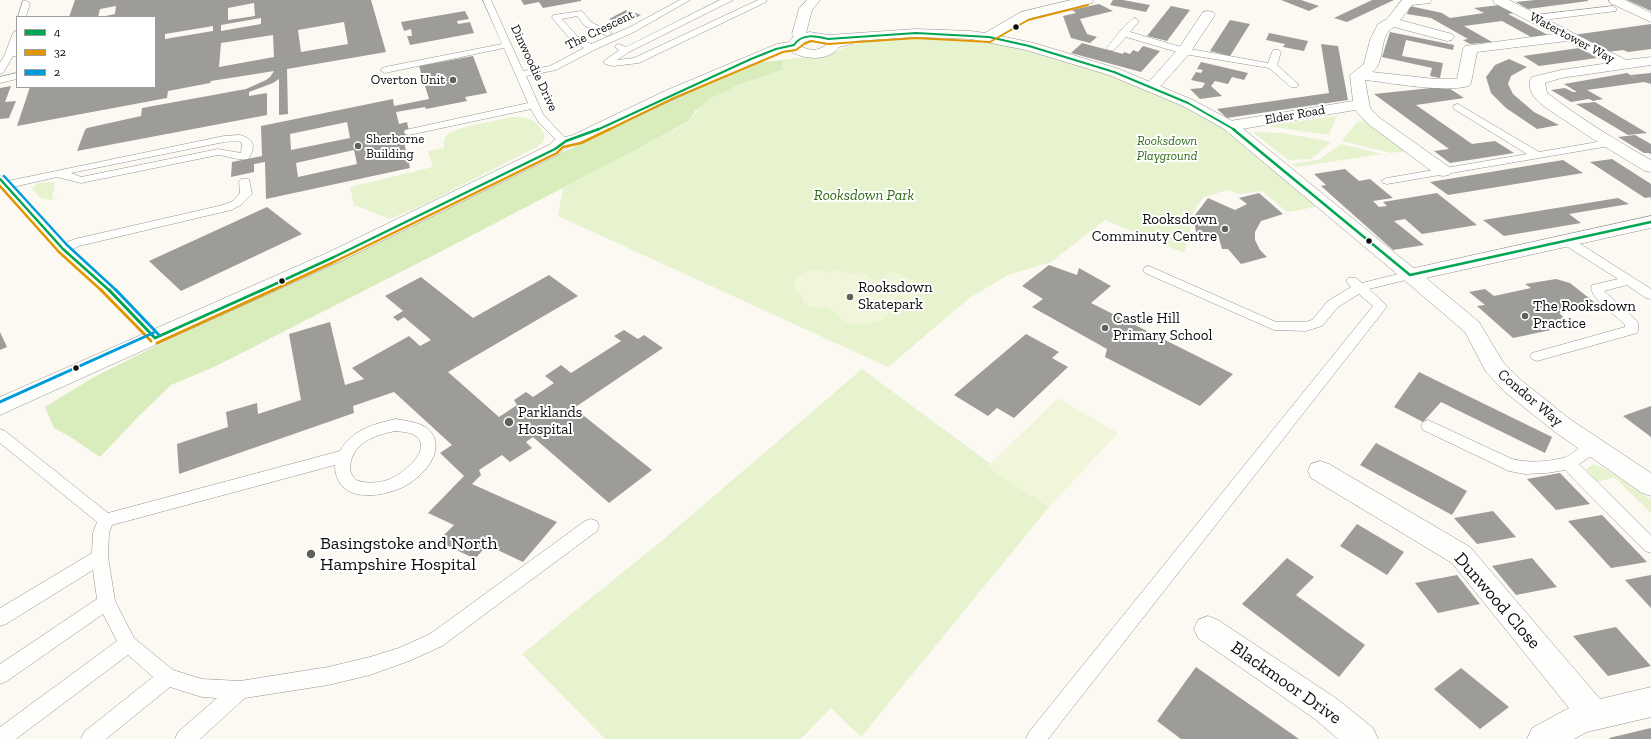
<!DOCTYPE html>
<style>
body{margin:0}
#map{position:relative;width:1651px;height:739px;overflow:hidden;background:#fbf9f2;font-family:"Zilla Slab",serif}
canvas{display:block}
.legend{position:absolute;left:16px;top:16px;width:140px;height:72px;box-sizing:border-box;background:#fff;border:1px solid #9e9e9e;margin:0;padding:5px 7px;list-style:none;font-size:12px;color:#0d0d0d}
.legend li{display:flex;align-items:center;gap:8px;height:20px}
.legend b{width:20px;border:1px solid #9e9e9e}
</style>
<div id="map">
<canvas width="1651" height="739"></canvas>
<ul class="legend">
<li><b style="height:5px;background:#00a651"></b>4</li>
<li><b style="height:5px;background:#e09701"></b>32</li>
<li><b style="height:5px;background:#009bdb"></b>2</li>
</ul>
</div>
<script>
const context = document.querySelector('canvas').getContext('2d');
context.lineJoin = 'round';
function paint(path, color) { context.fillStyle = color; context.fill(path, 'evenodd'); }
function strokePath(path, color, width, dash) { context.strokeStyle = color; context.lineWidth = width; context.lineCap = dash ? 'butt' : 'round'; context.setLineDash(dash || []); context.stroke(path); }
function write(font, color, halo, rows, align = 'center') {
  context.font = font + ' "Zilla Slab",serif'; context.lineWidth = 4; context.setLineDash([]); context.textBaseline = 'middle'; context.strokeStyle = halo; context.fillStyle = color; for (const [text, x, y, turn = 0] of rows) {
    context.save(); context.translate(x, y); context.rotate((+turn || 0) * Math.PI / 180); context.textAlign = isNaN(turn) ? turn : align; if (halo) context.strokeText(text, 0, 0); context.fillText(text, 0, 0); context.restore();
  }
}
const green = new Path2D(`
 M936 38 993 43 1052 55 1148 89 1228 127 1321 206 1287 212 1262 191 1239 194 1227 190 1204 197 1197 206 1191 217 1190 230 1184 253 1105 220 1051 262 1008 275 971 297 888 367 558 216 563 188 689 122C708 90 749 82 782 70L783 60C798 57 814 58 829 54 837 52 844 47 852 45 880 39 908 39 936 38Z
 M1337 116 1329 135 1265 126Z
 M512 117C529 117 536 119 545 135L543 142 535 148 427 203 390 219 354 205 350 187 433 167 428 151 444 148C444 144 443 140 446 136 455 126 497 121 512 117Z
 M1364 121 1407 151 1391 153 1342 141 1357 122Z
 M1253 132 1283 133 1332 142 1311 159 1288 160Z
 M1341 144 1382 154 1296 167 1292 164 1318 160Z
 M55 182 52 199 58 197 52 200 40 198 32 189 38 183Z
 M862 369 1049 507 861 737 831 708 801 739H605L522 654 659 543Z
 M1594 464 1609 471 1651 500V513L1614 477 1598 482 1586 469Z`);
const forest = new Path2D(`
 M783 60 782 70 738 85 712 98 695 111 689 121 643 146 436 254 216 366 171 385 138 417 100 457 69 436 54 428 45 407 94 377 158 345 362 250 712 80 761 62Z`);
const pitch = new Path2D(`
 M817 269 830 273 833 269 854 275 856 272 869 275 868 278 880 280 892 271 917 282C912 287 906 287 902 292L907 294 909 292 918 296 912 303 903 300 904 297 899 295 895 300 897 305 884 319 861 325H853L840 319 838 314 822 306 817 308 805 305 801 296 796 292 794 283 796 277 807 271Z
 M1058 398 1118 433 1049 507 987 467Z`);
const building = new Path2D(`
 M75 0H371L386 52 287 69 288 114 279 115V79L273 83 249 92V96L267 93V115L77 151 85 130 87 128 141 116 142 108 246 89 266 80 270 77 274 71 211 81 210 83 168 91 167 98 17 126 30 87H155V17H101L115 14 116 6 100 9 98 17H69ZM254 3 255 16 228 20V8ZM261 18V24L221 31V25ZM344 22 348 44 301 52 298 30ZM213 26V31L165 39V34ZM273 35 274 57 219 67 221 43Z
 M521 0H581V1L543 8 539 2 524 5Z
 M1113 0H1123L1150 5 1146 12 1110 5Z
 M1281 0H1301L1319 6 1309 11Z
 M1372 0H1394L1347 22 1334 18Z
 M1535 0H1588V1L1528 9 1516 2Z
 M1627 0H1651V11Z
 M1099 4 1113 11 1080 19 1087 34 1097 37 1090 43 1071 38 1063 16 1076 13 1072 10Z
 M1500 5 1514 13 1508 14 1548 35 1531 37 1502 21 1464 26 1492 42 1470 44 1463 40 1468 39 1431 18 1407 14 1410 6 1442 13 1450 18 1484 13 1474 8Z
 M1171 6 1190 10 1167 41 1147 36Z
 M626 10 641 15 624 24 609 19Z
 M465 11 469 19 457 21 458 24 470 22 474 33 410 45 407 36H412L411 29 404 31 401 22Z
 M1230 20 1250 24 1230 56 1210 51Z
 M1651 24V49L1628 52 1623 50 1607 52 1573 35Z
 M1390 32 1454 45 1453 50 1406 40 1402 56 1443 63 1440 78 1430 76 1432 68 1382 57Z
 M1269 33 1308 41 1304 51 1283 47 1285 44 1266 40Z
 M1082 43 1123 54 1124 52 1130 54 1133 50 1138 52 1143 46 1160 51 1141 72 1071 53Z
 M1321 44 1338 46 1348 100 1227 118 1217 109 1329 93Z
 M1579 48 1597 58 1539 66 1523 56Z
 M473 56 487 93 465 97 467 101 426 109 425 107 396 112 399 124 407 122 411 140 404 142 410 168 266 199 265 162 254 164V172L231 177 232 162 262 156 261 126 393 99 394 106 429 99 419 66ZM347 122 350 138 291 150 290 134ZM354 150 357 164 298 177 296 163Z
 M1509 59 1527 67 1511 76 1508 84 1513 94 1534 112 1559 125 1537 129 1506 108 1491 93 1486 77 1495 65Z
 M1201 62 1248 73 1244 80 1232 77 1228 84 1215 81 1211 86 1222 96 1200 99 1190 89 1202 88 1205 83 1191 80 1196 72 1201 73 1203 70 1197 69Z
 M1627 73 1639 80 1631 75 1651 73V84L1644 82 1587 90 1603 99 1593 101 1589 99 1571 102 1551 90 1565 88 1573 92H1577L1564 84Z
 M1443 84 1464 98 1416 105 1472 144 1495 141 1514 153 1450 163 1434 151 1449 149 1374 94 1431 88 1428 86Z
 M11 86 5 102 16 101 9 118 0 119V88Z
 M1595 102 1647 133 1628 135 1576 104Z
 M1635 135 1651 144V154L1648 153H1644L1618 137Z
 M1612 159 1651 184V197L1645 198 1590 162Z
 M1563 160 1583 173 1448 195 1430 182Z
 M1345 169 1359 181 1370 179 1393 198 1373 201 1379 207 1387 206 1383 202 1437 193 1477 225 1422 234 1405 219 1394 221 1424 245 1393 250 1321 186 1326 185 1314 174Z
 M1259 193 1283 214 1261 221 1255 232V240L1260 250 1267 257 1241 264 1228 249H1222L1218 235 1196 232 1194 220 1195 215 1208 198 1235 210 1247 204 1239 198Z
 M1618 198 1629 204 1569 214 1581 223 1504 236 1483 220Z
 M267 207 302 234 181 291 149 261Z
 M1049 265 1077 275 1079 268 1111 286 1091 303 1233 374 1200 406 1105 357 1107 349 1032 307 1043 299 1022 286Z
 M549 275 578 296 448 372 499 417 517 405 514 400 526 392 533 397 554 383 545 376 561 365 571 373 621 341 614 336 624 330 638 339 644 335 663 348 574 408 652 470 609 503 533 437 526 442 532 448 510 462 502 455 479 470 481 475 472 484 557 522 523 562 487 545 475 559 438 541 454 525 428 513 464 476 440 453 452 445 394 392 353 406 354 413 179 474 177 444 228 427 226 412 257 403 258 414 301 400 289 334 330 322 345 385 364 379 352 368 409 336 420 346 431 340 404 317 398 321 393 317 403 311 385 296 421 277 473 318Z
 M1556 279 1570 283 1599 306 1559 313 1566 319 1544 324 1551 330 1513 338 1477 306 1485 305 1469 292 1485 289 1494 296 1531 288 1525 284Z
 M0 332 7 347 0 350Z
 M1026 334 1059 352 1052 358 1068 367 1014 418 997 408 988 416 954 395Z
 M1419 372 1552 437 1545 453 1441 402 1423 422 1394 407Z
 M1651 406V437L1623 416Z
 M1376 443 1467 491 1452 515 1360 465Z
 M1560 473 1590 504 1556 510 1527 479Z
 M1493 511 1516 537 1477 544 1454 518Z
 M1602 515 1647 562 1611 568 1568 521Z
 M1357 524 1404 552 1387 575 1340 546Z
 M1287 558 1314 577 1296 595 1365 645 1339 677 1242 604Z
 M1532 558 1557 587 1516 595 1492 566Z
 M1457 575 1480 604 1438 613 1415 583Z
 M1651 575V608L1625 580Z
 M1616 627 1651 666 1608 676 1573 636Z
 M1196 667 1299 739H1181L1157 721Z
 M1461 668 1509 707 1480 729 1434 689Z
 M1651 728V739H1610L1609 738Z`);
const service = new Path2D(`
 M483 0H491L523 71 550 66 584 48 571 40 553 19 552 17 553 15 582 11 591 22 612 33 608 36 605 35 585 26 577 16 562 19 577 36 591 44 628 28 680 0H690L634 32 594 50 556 70 526 76 543 114 566 139 564 145H556L555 143 556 140 539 123 531 109 409 135 405 134 404 132 405 130 528 103 504 48 385 73 380 70 385 67 502 44Z
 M720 0H733L629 52 617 60 634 58 758 0H766V2L639 63 613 66 605 64 603 62 619 50 615 47 616 45 619 44 626 47Z
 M23 1H26L30 3 26 17H18Z
 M1613 6 1617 9 1616 11 1535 21 1531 18 1535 15Z
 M1135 18 1139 21 1130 32 1185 48 1268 63 1273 50H1279L1281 52 1277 65 1299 85 1297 87H1291L1269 68 1184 54 1126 37 1114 50H1108L1107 48C1112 41 1127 21 1135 18Z
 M17 30 16 50H17V56H13L3 73 0 74V63L5 54 13 33Z
 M17 73V79L0 83V77Z
 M1458 104 1539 152 1609 140 1614 143 1609 146 1387 184 1383 183 1381 181 1387 178 1527 154 1454 109 1453 107 1454 105Z
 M240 135C255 139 256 147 248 159 240 161 227 156 218 155L81 183 57 177 13 187 65 243 75 239 223 205 233 201 240 193 239 181 241 179H249L252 194 241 205 231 210 79 246 71 250 114 287 160 335 162 338 160 341 155 343 150 341 104 293 59 252 0 186V176L4 177 8 181 224 136ZM239 141 242 143 241 153 218 149 81 177 71 173 224 142Z
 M1567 237 1571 238 1651 289V299L1646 298 1627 285 1604 291 1637 321C1639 325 1639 329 1637 333L1537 361 1532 359 1530 356 1532 353 1625 327V325C1616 315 1593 301 1591 288L1592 285 1618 279 1563 244 1561 241 1563 238Z
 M1149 266 1276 322H1305L1312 320 1328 301 1351 287 1346 281 1348 278H1356L1362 283 1410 271 1414 272 1416 275 1414 278 1369 289 1387 306 1385 309 1048 739H1026L1029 732 1373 306 1359 294 1338 307 1322 326 1306 331 1274 330 1145 273 1143 270 1145 267Z
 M396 419C406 421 420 422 428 429 450 450 420 480 401 488 387 494 368 498 353 493 340 488 335 478 335 465L112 525 109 533 108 557 115 601 134 638 173 670 202 679 240 681 328 667 370 657 399 648 430 634 585 521 591 519 597 521 599 526 597 531 442 646 409 661 370 675 328 685 245 698 200 739H175L178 732 217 698 202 697 170 687 106 739H81L84 732 153 677 128 655 16 739H0V727L117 641 103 614 7 681 0 684V664L97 599 93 570 6 624 0 626V608L92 553 93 533 97 522 0 443V429L5 431 108 513 340 451C352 430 373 424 396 419ZM396 431C403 432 411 432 417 437 432 451 402 474 390 479 381 483 366 484 356 480 350 474 349 469 351 461 356 441 378 434 396 431Z
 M1428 420 1512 459C1529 463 1546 462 1563 458 1575 455 1585 438 1599 443L1602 447 1599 451 1579 464 1651 535V553L1645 551 1565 470 1547 473 1525 474 1509 471 1423 430 1421 426 1423 422Z`);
const minor = new Path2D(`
 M807 0H820L812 10 806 33 810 38 808 41C800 43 797 40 792 34L799 9Z
 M1402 0H1431L1430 3 1412 5 1400 20 1452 34 1454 37 1452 40 1447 41 1394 27C1377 36 1387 62 1372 72L1435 79H1457L1463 49 1465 46 1554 34 1494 3 1493 0H1509L1626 60 1651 57V65L1561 78 1545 83 1547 93C1580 118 1615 140 1651 160V172L1645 171C1618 155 1592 139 1566 121 1556 114 1544 108 1536 99 1531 94 1527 83 1532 77L1561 70 1609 63 1567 41 1477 52 1471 83 1469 86C1443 93 1393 83 1365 80L1370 108 1380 118 1449 167 1452 171 1449 175 1443 176 1437 175 1368 124 1355 110 1230 131 1224 129 1222 126 1224 123 1230 121 1353 101 1350 75 1364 64 1370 40 1378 24 1387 19Z
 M1609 0H1625L1651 13V22L1610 3Z
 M1208 11 1213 12 1215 15 1189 54 1157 90 1152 92 1147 90 1144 87 1147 84 1179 48 1203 12Z
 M1651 216V228L1426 278 1479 322 1503 362 1521 380 1571 420 1651 473V496L1642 493 1555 432 1505 392 1486 372 1465 332 1403 279 1400 275 1403 271 1410 269Z
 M1320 461 1329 464 1470 547 1600 699 1651 687V717L1587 732 1574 739H1527L1532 728 1569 708 1452 563 1311 478 1308 471 1311 464Z
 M1208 616 1218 620 1337 699 1373 728 1378 739H1338L1315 719 1198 638 1194 629 1198 620Z`);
const tertiary = new Path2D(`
 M1071 0H1093L1092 3 1031 18 1000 36 1034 43 1119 69 1193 100 1236 123 1417 271 1420 275 1417 279 1410 281 1403 279 1224 129 1183 106 1109 75 1026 50 971 39 916 37 854 41 852 44 839 47C829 62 802 60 789 50L785 51C721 77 658 106 596 136 584 142 569 143 561 153L341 261 0 415V397L327 253 549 145 554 140 573 135 667 90 777 44 789 42 794 36 805 33 810 32 828 35 916 29 971 31 985 33 1021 12ZM810 40 826 43 825 46C817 51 809 51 801 46L804 42Z`);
const bus1Far2 = new Path2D(`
 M597 130 751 59 776 49 794 45C802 33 816 36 828 39L916 33 989 37 1029 46 1114 72 1188 103 1235 130`);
const bus1Far1 = new Path2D(`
 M1233 129 1410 275
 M0 179 63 249 110 291
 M1410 275 1651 222
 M260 291 334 257 555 149 566 141 599 129`);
const bus1 = new Path2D(`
 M109 290 155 338
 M155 338 262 290`);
const bus2Far2 = new Path2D(`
 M608 130 674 98 783 52 796 50 804 44 811 41 828 44 916 38 990 42 1028 20 1088 5`);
const bus2Far1 = new Path2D(`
 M0 186 59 252 102 291
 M271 291 336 261 557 153 563 147 581 143 610 129`);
const bus2 = new Path2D(`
 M101 290 151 341
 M157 343 273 290`);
const bus3Far1 = new Path2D(`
 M4 176 67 245 117 291`);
const bus3 = new Path2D(`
 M116 290 159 335
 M0 402 153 333`);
const markers = [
 [1016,27,3.5,"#0d0d0d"],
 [453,80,4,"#60605d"],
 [358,146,4,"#60605d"],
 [1225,229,4,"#60605d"],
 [1369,241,3.5,"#0d0d0d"],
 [282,281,3.5,"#0d0d0d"],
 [850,297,4,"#60605d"],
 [1525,316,4,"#60605d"],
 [1105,328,4,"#60605d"],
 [76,368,3.5,"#0d0d0d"],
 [509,422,5,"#60605d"],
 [311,554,5,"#60605d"]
];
const farStreetnames = [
 ["The Crescent",600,30,-26],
 ["Watertower Way",1572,38,28],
 ["Dinwoodie Drive",534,68,65],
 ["Elder Road",1295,115,-10]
];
const farPoinames = [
 ["Overton Unit",445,80],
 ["Sherborne",366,139,"left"],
 ["Building",366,154,"left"]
];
const farParknames = [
 ["Rooksdown",1167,141],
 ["Playground",1167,156]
];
const parkNames = [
 ["Rooksdown Park",864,196]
];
const poiNames = [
 ["Rooksdown",1217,220,"right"],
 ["Comminuty Centre",1217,237,"right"],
 ["Rooksdown",858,288],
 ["Skatepark",858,305],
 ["The Rooksdown",1533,307],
 ["Practice",1533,324],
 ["Castle Hill",1113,319],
 ["Primary School",1113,336],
 ["Parklands",518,413],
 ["Hospital",518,430]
];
const streetNames = [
 ["Condor Way",1530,398,40]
];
const nearPoinames = [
 ["Basingstoke and North",320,544],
 ["Hampshire Hospital",320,565]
];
const nearStreetnames = [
 ["Dunwood Close",1497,601,49],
 ["Blackmoor Drive",1286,683,35]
];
paint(green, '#e7f3cf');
paint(forest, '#d8ecbc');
paint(pitch, '#f1f6da');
paint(building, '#9e9c98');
strokePath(service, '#949390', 1);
strokePath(minor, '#949390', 1);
strokePath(tertiary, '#949390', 1);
paint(service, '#fefefd');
paint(minor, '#fefefd');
paint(tertiary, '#fefefd');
strokePath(bus1Far2, '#00a651', 2);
strokePath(bus1Far1, '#00a651', 2.5);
strokePath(bus1, '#00a651', 3);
strokePath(bus2Far2, '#e09701', 2);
strokePath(bus2Far1, '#e09701', 2.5);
strokePath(bus2, '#e09701', 3);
strokePath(bus3Far1, '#009bdb', 2.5);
strokePath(bus3, '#009bdb', 3);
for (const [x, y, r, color] of markers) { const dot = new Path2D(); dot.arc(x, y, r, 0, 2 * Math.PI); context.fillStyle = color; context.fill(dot); strokePath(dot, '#fff', 1.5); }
write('13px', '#0d0d0d', '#fff', farStreetnames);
write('13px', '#0d0d0d', '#fff', farPoinames, 'right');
write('italic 13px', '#306c17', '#fff', farParknames);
write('italic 15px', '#306c17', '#fff', parkNames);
write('15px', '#0d0d0d', '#fff', poiNames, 'left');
write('15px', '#0d0d0d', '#fff', streetNames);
write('18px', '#0d0d0d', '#fff', nearPoinames, 'left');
write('18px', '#0d0d0d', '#fff', nearStreetnames);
</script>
